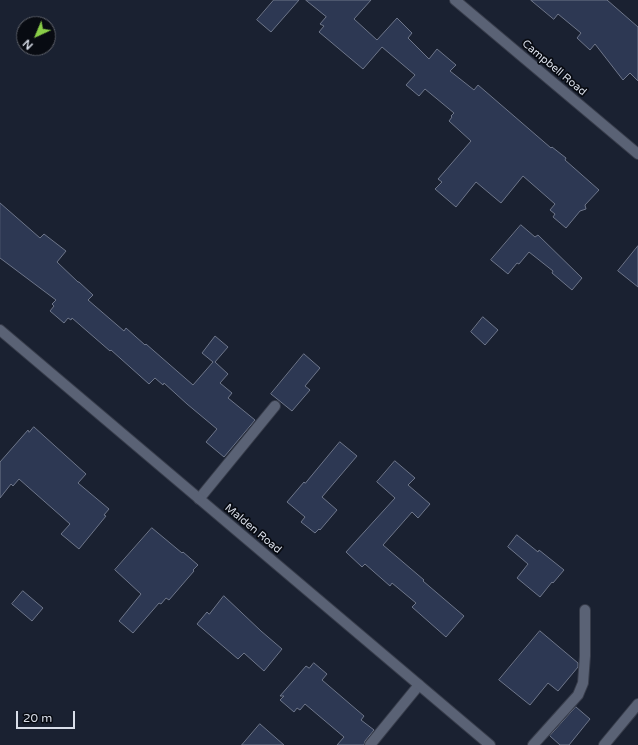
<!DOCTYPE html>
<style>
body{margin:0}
#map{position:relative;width:638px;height:745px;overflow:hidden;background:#1a2131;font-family:"Varela Round",sans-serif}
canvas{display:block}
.north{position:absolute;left:16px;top:16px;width:40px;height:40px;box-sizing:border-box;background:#080b12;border:1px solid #5c5f68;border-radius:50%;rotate:224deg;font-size:11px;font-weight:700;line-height:16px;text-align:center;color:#d9dee9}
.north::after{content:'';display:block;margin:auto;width:14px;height:18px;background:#8ace48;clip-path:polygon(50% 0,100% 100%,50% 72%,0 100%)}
.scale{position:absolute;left:16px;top:711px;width:59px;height:18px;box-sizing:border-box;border:2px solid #d9dee9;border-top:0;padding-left:5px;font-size:12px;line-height:14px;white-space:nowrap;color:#d9dee9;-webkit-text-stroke:3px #080b12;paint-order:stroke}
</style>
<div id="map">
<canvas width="638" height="745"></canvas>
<div class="north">N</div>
<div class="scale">20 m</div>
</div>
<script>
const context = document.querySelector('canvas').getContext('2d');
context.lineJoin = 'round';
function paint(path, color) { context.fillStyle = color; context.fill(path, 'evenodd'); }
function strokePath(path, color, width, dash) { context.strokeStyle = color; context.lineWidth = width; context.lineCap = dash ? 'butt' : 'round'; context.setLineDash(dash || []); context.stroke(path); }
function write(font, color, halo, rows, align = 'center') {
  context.font = font + ' "Varela Round",sans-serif'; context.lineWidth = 3.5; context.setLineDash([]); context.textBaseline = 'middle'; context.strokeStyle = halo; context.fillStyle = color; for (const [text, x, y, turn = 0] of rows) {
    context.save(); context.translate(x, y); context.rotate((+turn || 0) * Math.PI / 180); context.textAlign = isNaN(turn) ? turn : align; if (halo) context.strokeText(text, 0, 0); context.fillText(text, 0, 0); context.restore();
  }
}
const building = new Path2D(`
 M274 0H299L271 32 257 20Z
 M306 0H371L354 19 377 40 397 18 412 33 408 38 429 59 437 49 456 65 450 71 474 90 478 85 551 148 552 147 566 158 565 160 599 190 585 205 586 209 580 211 566 228 553 217 555 214 550 210 555 204 523 176 501 203 476 182 456 207 435 189 442 182 438 179 471 141 449 121 452 117 451 116 454 113 425 89 419 96 406 85 415 75 382 47 363 69 319 32 324 26 320 24 326 17Z
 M531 0H607L638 27V81L630 73 623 80 595 44 590 50 577 38 581 33 558 14 554 19Z
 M0 203 40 238 44 234 66 251 57 262 78 282H79L93 295 88 300 124 331 126 328 145 345 146 344 193 385 213 362 202 353 215 336 228 347 215 362 228 374 220 383 232 393 228 398 255 420 224 457 206 442 217 429 187 404 164 383 163 385 155 378 149 384 111 350 110 351 72 318 71 320 68 318 64 323 50 311 54 306 52 304 56 300 0 258Z
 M521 225 535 237 538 235 582 278 572 290 552 273 553 271 529 252 519 264 517 263 508 274 491 260Z
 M638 246V287L618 271Z
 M483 317 498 330 485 345 471 332Z
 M304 354 320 368 305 386 310 390 292 411 271 394Z
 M34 427 86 474 78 483 109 509 104 515 106 516 79 549 61 534 70 524 19 479 13 486 11 484 0 498V462L28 430 29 432Z
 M340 442 357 456 322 497 337 510 320 530 319 529 315 533 301 522 305 517 287 502 304 482 305 483Z
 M395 461 415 478 408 485 430 504 418 518 412 512 383 545 424 580 423 581 464 616 446 637 412 607 416 603 392 583 390 586 365 564 362 567 346 552 395 498 377 482Z
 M152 528 182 553 183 552 198 565 193 570 194 571 169 600 166 598 161 604 159 603 133 633 119 621 141 594 115 570Z
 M517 535 538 552 539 550 564 570 553 583 552 582 540 597 517 578 528 564 508 547Z
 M23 591 43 608 32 621 12 604Z
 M224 596 261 631 282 649 264 671 244 653 238 659 197 624 207 612 209 614Z
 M540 631 578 663V667L558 691 548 683 530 705 499 680Z
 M314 663 327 674 322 680 364 716 361 720 374 730 365 741 364 745H337L344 737 305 704 300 710 297 708 294 712 280 700 284 696H280L306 666 309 668Z
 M576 707 590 719 569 745H560L550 736Z
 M260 724 284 745H242Z`);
const service = new Path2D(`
 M199 499 275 406
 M370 745 419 685
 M533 745 578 695 583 683 585 656V610
 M604 745 638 704`);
const minor = new Path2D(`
 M455 0 638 154`);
const tertiary = new Path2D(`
 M0 330 490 745`);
const streetNames = [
 ["Campbell Road",554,68,40],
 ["Malden Road",253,529,40]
];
paint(building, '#2d3853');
strokePath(building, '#6e768a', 1);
strokePath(service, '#383d4b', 12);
strokePath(minor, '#383d4b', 12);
strokePath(tertiary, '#383d4b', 12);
strokePath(service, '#5a6275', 10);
strokePath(minor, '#5a6275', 10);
strokePath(tertiary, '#5a6275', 10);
write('11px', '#d9dee9', '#080b12', streetNames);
</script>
